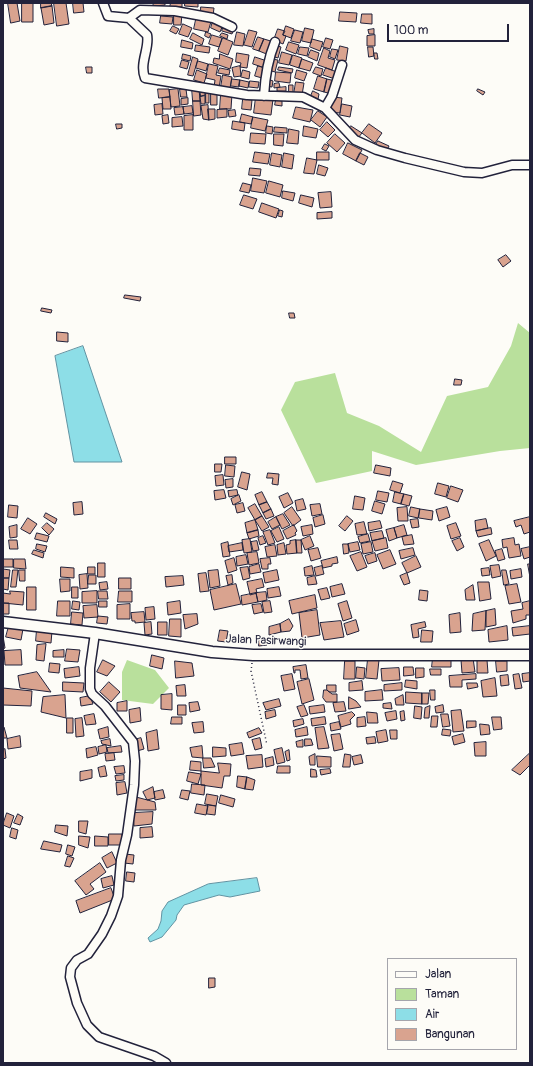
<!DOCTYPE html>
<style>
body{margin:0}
#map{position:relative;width:533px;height:1066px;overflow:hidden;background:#fdfcf7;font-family:Pangolin,sans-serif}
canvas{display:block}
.frame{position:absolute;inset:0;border:4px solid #22223b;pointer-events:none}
.legend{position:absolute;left:387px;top:958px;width:130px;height:92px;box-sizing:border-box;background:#fdfcf7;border:1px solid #a5a5ac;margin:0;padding:5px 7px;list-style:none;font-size:12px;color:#22223b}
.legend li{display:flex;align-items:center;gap:8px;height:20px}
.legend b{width:20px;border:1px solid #a5a5ac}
.scale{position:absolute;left:387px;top:24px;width:122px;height:18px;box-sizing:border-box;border:2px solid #22223b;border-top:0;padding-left:5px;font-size:12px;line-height:14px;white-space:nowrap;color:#22223b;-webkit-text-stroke:3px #fdfcf7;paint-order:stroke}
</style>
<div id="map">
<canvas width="533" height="1066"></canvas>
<div class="frame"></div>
<ul class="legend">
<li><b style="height:5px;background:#fdfcf7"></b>Jalan</li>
<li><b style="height:11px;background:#b9e09c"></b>Taman</li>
<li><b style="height:11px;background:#8ddee7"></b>Air</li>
<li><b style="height:11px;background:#d9a38f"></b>Bangunan</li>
</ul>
<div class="scale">100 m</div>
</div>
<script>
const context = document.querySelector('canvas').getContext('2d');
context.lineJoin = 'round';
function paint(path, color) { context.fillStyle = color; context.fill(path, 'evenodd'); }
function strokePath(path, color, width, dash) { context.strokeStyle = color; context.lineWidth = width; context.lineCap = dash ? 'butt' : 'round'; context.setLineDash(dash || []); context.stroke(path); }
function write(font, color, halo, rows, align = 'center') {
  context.font = font + ' Pangolin,sans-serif'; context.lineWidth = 3; context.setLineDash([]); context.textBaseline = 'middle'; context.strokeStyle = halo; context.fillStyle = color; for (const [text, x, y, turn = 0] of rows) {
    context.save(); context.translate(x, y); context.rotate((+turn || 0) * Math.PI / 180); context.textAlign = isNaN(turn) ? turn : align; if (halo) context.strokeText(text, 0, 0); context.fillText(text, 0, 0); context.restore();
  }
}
const green = new Path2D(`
 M518 323 530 333V448L500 451 416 465 372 451V471L316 483 281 410 295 382 335 373 347 413 379 426 421 452 447 396 488 387 511 346Z
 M127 660 155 670 169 688 153 704 122 700V672Z`);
const water = new Path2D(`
 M83 346 122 462H74L55 356Z
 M257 878 260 891 230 897 219 895 184 905 177 915 176 920 162 937 150 942 148 938 158 929 161 921 162 911 168 902 208 884Z`);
const building = new Path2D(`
 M8 3H17L20 21 11 23Z
 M22 3H33V22H22Z
 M41 3H51L52 6 41 8Z
 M54 3H66L69 24 57 26Z
 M73 3H83L84 12 74 13Z
 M153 3H165V5L154 6Z
 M171 3H182V7H170Z
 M185 3H198V7L185 6Z
 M52 6 54 23 44 25 41 8Z
 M201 7 214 8 213 16 201 15Z
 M340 12 357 13 356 22 339 21Z
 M174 14H182L181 25H174Z
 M362 14H372V24L361 23Z
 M197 15 212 18 208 32 194 29Z
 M161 16 173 17 172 24 160 23Z
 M213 21 223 25 220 32 211 28Z
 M183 24 192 28 188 37 179 34Z
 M173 26 179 29 176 34 170 31Z
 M224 26 234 28 232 34 222 31Z
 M286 26 294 29 291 38 283 35Z
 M305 28 314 30 311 43 302 41Z
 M278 29 285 31 283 35 286 36 283 44 274 40Z
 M374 29V34H369L368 30Z
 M249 30 257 32 252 47 244 45Z
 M295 30 303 32 300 43 291 41Z
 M206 32 211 34 209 38 205 36Z
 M237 32 245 34 243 46 234 45Z
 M193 33 204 39 202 45 190 39Z
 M222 33 228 35 227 39 220 36Z
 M212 35 222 38 219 47 209 44Z
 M375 35V46H367V36Z
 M258 37 264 39 259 51 253 49Z
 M223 38 233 42 228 55 218 51Z
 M326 38 333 40 330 49 323 47Z
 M264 39 274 42 269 55 259 51Z
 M312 39 323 42 320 51 310 47Z
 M182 40 193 43 192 49 181 47Z
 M289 42 299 45 296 54 286 50Z
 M196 45 210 47 209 53 195 51Z
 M274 45 281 47 278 58 271 56Z
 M340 46 348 48 346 61 337 60Z
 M300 47 309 48 307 56 298 54Z
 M368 47H373L374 56 369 57Z
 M324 48 330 51 328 58 335 60 332 70 318 65Z
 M332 49 338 50 335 59 330 57Z
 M311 50 319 53 317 61 308 57Z
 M282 52 292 55 289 65 279 63Z
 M237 53 249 55 247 68 240 67 241 63 236 62Z
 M374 53H377L378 59H375Z
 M183 54 191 56 190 61 182 59Z
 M220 54 233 59 230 69 213 63 214 58 219 59Z
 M293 55 302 58 299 68 290 65Z
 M193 57 198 59 193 76 188 75Z
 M255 57 267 61 265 68 253 64Z
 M271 59 278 60 275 72 268 70Z
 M302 59 313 63 310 71 299 68Z
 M182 60 189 62 187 69 180 67Z
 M198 61 208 64 206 71 196 68Z
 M209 64 218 66 216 75 221 76 219 88 214 87 215 80 206 78Z
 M240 66 241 76 234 77 232 68Z
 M258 66 265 68 262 78 255 76Z
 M86 67H92V73H87Z
 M279 67 293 69 292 73 278 70Z
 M316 67 323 69 321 76 313 73Z
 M220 68 230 70 229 75 218 73Z
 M326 68 337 72 335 79 323 75Z
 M197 70 207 74 204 83 194 80Z
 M243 70 250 72 249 79 241 77Z
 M297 70 307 73 304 81 295 78Z
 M276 72 291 73 290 83 275 81Z
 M223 75 232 77 230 88 221 87Z
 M318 76 327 79 324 92 314 89Z
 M232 79 240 80 239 87 231 86Z
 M268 79 273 81 272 87 266 86Z
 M327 79 335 81 332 94 324 92Z
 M240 80 249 82 248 88 239 86Z
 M250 81 259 82 258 88 249 87Z
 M296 82 304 83 302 95 294 94Z
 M279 83 280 87 274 88V84Z
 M289 85H293V93H289Z
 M286 87V91H277V88Z
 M192 88H199L200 101H193Z
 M158 89H169L170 97 159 98Z
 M178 89 180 106 171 107 169 90Z
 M180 89H186L187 97H181Z
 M200 89H205V95L201 96Z
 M478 89 485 92 483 95 477 91Z
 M206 90H209V103H206Z
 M211 91H217V105H211Z
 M313 91 319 94 318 99 311 96Z
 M221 94H232L231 109H220Z
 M205 96V104H201L200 97Z
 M170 97 171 109H163L162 98Z
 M256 97 273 99 271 115 254 113Z
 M333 97 342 98 340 113 331 112Z
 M188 98V104L181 105V99Z
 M243 99 252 100 251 110 242 109Z
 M276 100 282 101V106L275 105Z
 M193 101H200L201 115 194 116Z
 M162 104 163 114 155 115 154 105Z
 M342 104 352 106 350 117 340 115Z
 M208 105 209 120 203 119 201 106Z
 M192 106 193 113 184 114 183 107Z
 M183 107 184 114 175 115 174 108Z
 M296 107 313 110 310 122 293 118Z
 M208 109H215V119L209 120Z
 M227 109V117L217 118V110Z
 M235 110 236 116 229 117 228 111Z
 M318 111 327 117 320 127 311 120Z
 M242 114 253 117 251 124 240 122Z
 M168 115 169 123 163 124 162 116Z
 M193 115V130H184V116Z
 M182 117 183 126 172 127V118Z
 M253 117 268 120 265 131 251 128Z
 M233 121 245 123 244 131 232 129Z
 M327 122 335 130 328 137 320 130Z
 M116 124H122V128L117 129Z
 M369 124 382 133 375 143 362 133Z
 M267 126 273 127 272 134 266 133Z
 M304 126 318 129 316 138 303 136Z
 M351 126 362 133 358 138 348 130Z
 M275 127 287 128V133L274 132Z
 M289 129 299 131 298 144 287 143Z
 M251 133 266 134 265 144 250 143Z
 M274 134H284L283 146 274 145Z
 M335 134 345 143 337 152 327 143Z
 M378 141 389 146 387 150 376 145Z
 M348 143 362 150 356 161 343 154Z
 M325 144 329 146 326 151 322 149Z
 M255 152 270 154 268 164 253 162Z
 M317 152H329V160H317Z
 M272 153 282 155 280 167 270 165Z
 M284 153 294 155 292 169 282 167Z
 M360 153 368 157 364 165 356 161Z
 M307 158 317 160 314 174 304 173Z
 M319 165 328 168 325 176 317 174Z
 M250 168 261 169 260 176 249 175Z
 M253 178 267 181 264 193 251 191Z
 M269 181 283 185 280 197 266 193Z
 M243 183 251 185 249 193 240 191Z
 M283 191 295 193 293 201 282 198Z
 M331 192 332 207 320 208 318 193Z
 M244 195 257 199 253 209 240 205Z
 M301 195 314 198 312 207 299 203Z
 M262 203 279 209 276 218 259 212Z
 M280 210 283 211 282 217 278 216Z
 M332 212V218L317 219V213Z
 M506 255 511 261 503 267 498 260Z
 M125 295 141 297 140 301 124 298Z
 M42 308 52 310 51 313 41 311Z
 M289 313H294L295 318H290Z
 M57 332 68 333V342L57 341Z
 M455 379 462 380 461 385H454Z
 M225 457H236V464H225Z
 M215 464H222L221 472H215Z
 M226 465 235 466 234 477 225 476Z
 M376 465 391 468 390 476 374 473Z
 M242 472 250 474 247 490 238 487Z
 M268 473 279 474 278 485 272 484 273 478H267Z
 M223 475 224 485 216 486 215 476Z
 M233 479V487L226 488 225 480Z
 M393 481 403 484 400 493 390 490Z
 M438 483 449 486 446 497 435 494Z
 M451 486 463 490 458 502 447 498Z
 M224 490 226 498 215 500 214 491Z
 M237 490 238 495 229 497 228 491Z
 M378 491 389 493 387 502 376 500Z
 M262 492 267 502 259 505 255 495Z
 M395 492 404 494 401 504 393 502Z
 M288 493 293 503 284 508 279 497Z
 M404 494 412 496 409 506 401 504Z
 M239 495 241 501 233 505 231 499Z
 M355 496 365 498 363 510 353 509Z
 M303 499 306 509 297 511 295 501Z
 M375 501 385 504 382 514 372 511Z
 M82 502 83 514 74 515 73 503Z
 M267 502 271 509 263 513 259 505Z
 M243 503 245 511 237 513 235 505Z
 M255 504 262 516 255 520 248 508Z
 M320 504 322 514 312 516 310 505Z
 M9 505 18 506 17 518 8 517Z
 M292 507 301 520 293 526 284 513Z
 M407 507 408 521H398L397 508Z
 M411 507 420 509 418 518 409 516Z
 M447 507 450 517 439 521 436 510Z
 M271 509 274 516 266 519 263 513Z
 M420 509 433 511 432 520 419 518Z
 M46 513 57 519 55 524 44 517Z
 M283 514 290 525 282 529 276 517Z
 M323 515 325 524 315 527 313 518Z
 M262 516 269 527 262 531 255 520Z
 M347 516 353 521 345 531 339 526Z
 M276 517 280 525 272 529 268 522Z
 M530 517V532L524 534 521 525 516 527 514 521Z
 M28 518 37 524 30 534 21 529Z
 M418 519 419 527 412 528 410 520Z
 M486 519 488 528 476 531 475 521Z
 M255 520 258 530 247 533 245 523Z
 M380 521 382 528 369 531 368 523Z
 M364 522 367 534 357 535 355 524Z
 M47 523 54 529 49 535 42 528Z
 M456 523 461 536 451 539 447 526Z
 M17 525V537L10 538 9 527Z
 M294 525 297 531 295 533 296 535 287 539 283 531Z
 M312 525 313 534 303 536 301 527Z
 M404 525 407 535 397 538 394 528Z
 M279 527 284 539 277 542 271 531Z
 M394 528 397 538 389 541 386 530Z
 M491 528 492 534 478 537 476 531Z
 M258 530 259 536 249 539 247 533Z
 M270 530 275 543 268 545 263 532Z
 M382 531 384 538 372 541 370 533Z
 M37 533 49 536 47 542 35 539Z
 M368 534 370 541 360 543 358 537Z
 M412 535 414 544 404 545 402 537Z
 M263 536 266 543 260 545 258 538Z
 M310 536 314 546 305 550 301 540Z
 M386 538 388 548 375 551 372 541Z
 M460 538 464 547 457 551 452 541Z
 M514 538 515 545 519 544 521 556 509 558 507 547 503 548 502 540Z
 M250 539 252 552 244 553 242 540Z
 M9 540H17L18 549H10Z
 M296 540H301L302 553H297Z
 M296 540 297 553 287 554 286 545 290 544V541Z
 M489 540 496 556 486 561 479 544Z
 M257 541 259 550 253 551 251 542Z
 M228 542 230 556 223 557 221 544Z
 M358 542 360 550 350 552 348 544Z
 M371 542 373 552 363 554 361 544Z
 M242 543 243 550 229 552 228 546Z
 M284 543 286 554 278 555 277 545Z
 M37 544 47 546 45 552 36 549Z
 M343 544H348L349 553 344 554Z
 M275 545 277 556 267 557 265 547Z
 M530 547V557L524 559 521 549Z
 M318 548 321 558 311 561 308 550Z
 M413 548 415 555 401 559 399 551Z
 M502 549 505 559 498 561 495 551Z
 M34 550 44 553 43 558 32 554Z
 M390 550 396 564 383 569 377 555Z
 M257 552 259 563 249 565 247 553Z
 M361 552 367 567 357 571 350 556Z
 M375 553 377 561 368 564 365 556Z
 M246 555 248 564 237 566 236 557Z
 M416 556 421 567 407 573 402 563Z
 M337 557 338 563 332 564V566L323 568 321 561Z
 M234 558 237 570 228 573 225 561Z
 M270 558 271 564H268V569H262L260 559Z
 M3 559H13V567H3Z
 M14 559H25L26 569 14 568Z
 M98 563H105V577H98Z
 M259 564 261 572 250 574 249 567Z
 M528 564H530V577Z
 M499 565 501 576 492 578 490 566Z
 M312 566 314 575 305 576 304 568Z
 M322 566 324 574 316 576 314 568Z
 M61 567 74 568V578L61 577Z
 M88 567H95V574H88Z
 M248 567 250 578 243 580 240 568Z
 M489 568 490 575 482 576 481 569Z
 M3 569 10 570 9 578H3Z
 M521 569 522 577 511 579 510 571Z
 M13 570H18L16 587H11Z
 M19 570H25V581H20Z
 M218 570 220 586 210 588 208 571Z
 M277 570 279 580 265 583 263 573Z
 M502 570H506L509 584 504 585Z
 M206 573 209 591 200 592 198 574Z
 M407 573 410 583 404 585 400 576Z
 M87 574 88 588 80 589 79 575Z
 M89 575H96V584H88Z
 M232 575 233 583 228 585 226 576Z
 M183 576 184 585 166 587 165 577Z
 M315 576 317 584 308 585 307 578Z
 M3 578H9L8 590 3 589Z
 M119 578H131V589H119Z
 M60 579H70V591L61 592Z
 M262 579 264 587 256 589 257 593 250 595 247 582Z
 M107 582 108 589 100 590 99 583Z
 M478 582H489L491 599 480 601Z
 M236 584 241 604 214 610 210 590Z
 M342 584 345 594 332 597 330 587Z
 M517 584 521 602 509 604 505 586Z
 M473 585 475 600H466L465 590Z
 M27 587H36V610H27Z
 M72 587H78V598H72Z
 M279 587 281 596 268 598 267 589Z
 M327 588 330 598 321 600 318 590Z
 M420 590 428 591 427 601 419 600Z
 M10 591 24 592 23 605 3 603V593L10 594Z
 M97 591V603H82V592Z
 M98 591H107L108 599H99Z
 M119 591H132V602H118Z
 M266 592 267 600 258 602 256 593Z
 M256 593 258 602 242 605 241 596Z
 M315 595 317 608 292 614 289 601Z
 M58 601H70V616H57Z
 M73 601 80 602 79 610 72 609Z
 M99 601H107V607H99Z
 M180 601 181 613 168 615 167 603Z
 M270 601 272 612 264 613 262 602Z
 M347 601 352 618 343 621 338 604Z
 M530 601V615H526V619L513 623 511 611 523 609 522 603Z
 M3 603H9V614H3Z
 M130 604V619H117V605Z
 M261 604 263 612 254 614 252 605Z
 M97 605 98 617 84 618 83 606Z
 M154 607 155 619 146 620 145 608Z
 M495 609 496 625 486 627V611Z
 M317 610 320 635 302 638 299 613Z
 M486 611 485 630 472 631 473 614Z
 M72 612 83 613 82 625 71 624Z
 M144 612 145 622 135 623V621H132L131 613Z
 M460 613 461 632 450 633 449 615Z
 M197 614 198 624 185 629 183 615Z
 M98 616 108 617 107 624 97 623Z
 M170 619H181V637L169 636Z
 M289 619 293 626 290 631 281 632 280 624Z
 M356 620 359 631 347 635 344 624Z
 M341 621 344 637 324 640 320 623Z
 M151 622 152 634 145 635 144 623Z
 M158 622H167V635H158Z
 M425 622 426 627 418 629 419 637 413 638 411 625Z
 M280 624 281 632 269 635V627Z
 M9 626 23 629 21 640 6 637Z
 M507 626 508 640 489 642 488 630Z
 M530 626V634L513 636 512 628Z
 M37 629 52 631 51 643 36 641Z
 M220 630 228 631 226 642 218 641Z
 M422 630 433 631 432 642H421Z
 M3 636 5 648 3 649Z
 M259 640H266L267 645 259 646Z
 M46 644 44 661 36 660 37 645Z
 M67 649 80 650 78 662 65 661Z
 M21 650 22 665H5L4 651Z
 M64 650V657H53V651Z
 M152 655 164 658 162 669 150 666Z
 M433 658 451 659V667H432Z
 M473 658 475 672 462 673 461 660Z
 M368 659 379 660 377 679 366 678Z
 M103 660 115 666 107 676 97 672Z
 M487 660 488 673H477V661Z
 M175 661 192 663 194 676 176 678Z
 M345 661H355V679H344Z
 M496 661H507V671L497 672Z
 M50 663 60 664 59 673 49 672Z
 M306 665 308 678 301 679 300 670H295V673H294L293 667Z
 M79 667 80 676 65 678 64 669Z
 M357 667 365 668 364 679 356 678Z
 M404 667H413L414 675 404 676Z
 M399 668 400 680 382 681 381 669Z
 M416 668H424V677L416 678Z
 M430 669H441V675H431Z
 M37 672 51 692 20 688 18 676Z
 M530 673V681L523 682 522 674Z
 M292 674 295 689 284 691 281 676Z
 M476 674V679L462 680V687H450L449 676Z
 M519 674 522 688 515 689 513 675Z
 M508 675 509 685 501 686 500 676Z
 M495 678 497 696 483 697 481 681Z
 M309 679 314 700 302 704 297 682Z
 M406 680 417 681V689L405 687Z
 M362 681 363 690 349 691V683Z
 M63 682 84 683 83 692 63 691Z
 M109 682 120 692 111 702 100 692Z
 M402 683V690L384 691V685Z
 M467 683H477L478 687 468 689Z
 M185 685 186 696H177L176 686Z
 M327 685H336V692H329L327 690Z
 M3 688 32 691 31 706 3 705Z
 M324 690H327L332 694H337V702H326L323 698Z
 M382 690 383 700 365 701V692Z
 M430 690H435V700H431Z
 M406 692 422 693V704L406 703Z
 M422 693H429L428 704H422Z
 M172 694V710L161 709V695Z
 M65 695 66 718 41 712 43 697Z
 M403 695 404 705H396L395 699Z
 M90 696 93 704 81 706 80 698Z
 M349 697 356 701 361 707 349 709Z
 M279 699 281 706 266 710 263 703Z
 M127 701V711H117V703Z
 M198 702 200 710 190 712 189 703Z
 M344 702 346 711 335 712 333 703Z
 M391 703 392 709 383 708V704Z
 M178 705H186V715H178Z
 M304 705 308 715 301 717 297 707Z
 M324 705 325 712 310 714 309 707Z
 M443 705 444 712 436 713 435 707Z
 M415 706 422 707 421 719 414 718Z
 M430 706 429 718H424L425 708Z
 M140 708 141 721 130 723 129 710Z
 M275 710 276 716 266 719 265 712Z
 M461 710 464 731 453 732 451 711Z
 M396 711 397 719 387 721 385 713Z
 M404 711 405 720 401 721 400 712Z
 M352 712 355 715 350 720 351 724 341 727 338 716Z
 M367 712 377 713 378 723H368Z
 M94 714 96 724 86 725 84 716Z
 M441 714H448L450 726 443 727Z
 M432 716H438L437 727H431Z
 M172 717H182V724H171Z
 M325 717 326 724 312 726 311 719Z
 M365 717 366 726 357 727V718Z
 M492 717H501L502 729 494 730Z
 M67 718H73V733H67Z
 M82 718 84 736 76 737 75 719Z
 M303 719 304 724 294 727 293 721Z
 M467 721H476V727L467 728Z
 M203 722 204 732 194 733 192 723Z
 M339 722 341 729 331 731 330 724Z
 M480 724 489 725 490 734 481 735Z
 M3 727H4L7 738H3Z
 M108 727 109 737 100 739 98 730Z
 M307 727 308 735 296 737 295 730Z
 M324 727 329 748 318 749 315 728Z
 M259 728 262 733 249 738 247 733Z
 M443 729 451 730 450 736 442 735Z
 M157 730 159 749 148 751 146 733Z
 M386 730 388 741 378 743 376 732Z
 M390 730H397V739H391Z
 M340 734 343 749 334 751 331 735Z
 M463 734 465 742 454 745 452 737Z
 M20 736 21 747 8 749 7 739Z
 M375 737 376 743 367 744 366 738Z
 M141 738 144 749 137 751 134 740Z
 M260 738 262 748 255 750 252 740Z
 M110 739 111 746 102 744 101 741Z
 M305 739H311L313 745 305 746Z
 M303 740V747H297L296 742Z
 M486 742V756H475L474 743Z
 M242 743 244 754 231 756 229 745Z
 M106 745 107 752 99 754 98 747Z
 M121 746 122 752 108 753 107 748Z
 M202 746 203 758 192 757 190 748Z
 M96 747 98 755 87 758 86 749Z
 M213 747 226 748V756L213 757Z
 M282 748 285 762 277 764 274 750Z
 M5 749 6 758 3 759V750Z
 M289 750 290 760 287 761 285 752Z
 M114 753 115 760 106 761 105 754Z
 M530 753V765L520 775 512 770Z
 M315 754V765H310L309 757Z
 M345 754 351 755 350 767H343Z
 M262 755 263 767 248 769 246 756Z
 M361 755 363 763 354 765 352 757Z
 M317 756 331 757V767H318Z
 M273 757 274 765 266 767 265 759Z
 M203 758H211L215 767 204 768Z
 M191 761 201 762V771L190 770Z
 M218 763 231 764 230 776H224L222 788 201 785V771L219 773Z
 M105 766 107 776 100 777 98 768Z
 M124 766 125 773 116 774 114 767Z
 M278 766H290V773H277Z
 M311 769 316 770 317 777H311Z
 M330 769 331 773 321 775 320 770Z
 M92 770V778L80 781V772Z
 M189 772 201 774 198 784 187 781Z
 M124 775V780L116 781 115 776Z
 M238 776 247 777 245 789 237 787Z
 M247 777 255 780 253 790 245 789Z
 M125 782 127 793 117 795 116 783Z
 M192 784 205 785 204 795 191 793Z
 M153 787 155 798 147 800 143 792Z
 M163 790 165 798 155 800 154 792Z
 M182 790 190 791 188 800 180 798Z
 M207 794 218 796 216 806 205 804Z
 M221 795 235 799 233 807 219 803Z
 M136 797 155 802 156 810H134Z
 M197 804 208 806 206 815 195 813Z
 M208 805 216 806 215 815 207 814Z
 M153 812 152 824 134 826 133 813Z
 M7 813 14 816 10 828 3 825Z
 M18 814 23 817 20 825 14 823Z
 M79 821H88L86 834 79 832Z
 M56 825 68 826 67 836 55 832Z
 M152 827 153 837 140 838V828Z
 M12 828 18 830 16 839 10 837Z
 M109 834H122V845H109Z
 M79 836 90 837 88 848 79 845Z
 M95 836 108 837V846H95Z
 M44 841 62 845 60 852 41 849Z
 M68 845 75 847 72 856 66 854Z
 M112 852 117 863 107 868 102 858Z
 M125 854 134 855 133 864 124 863Z
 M68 856 74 858 70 867 65 866Z
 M100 863 106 872 90 884 94 889 86 895 75 881Z
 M127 872 135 873 134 882 126 881Z
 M112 876 114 885 103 888 101 879Z
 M111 888 115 899 80 913 76 901Z
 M209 978H215V987L209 988Z`);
const path = new Path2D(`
 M252 663 251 671 267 745`);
const minor = new Path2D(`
 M103 3 108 16 129 18 147 35C150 48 139 63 145 78L247 95 303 97 325 108 355 140 377 150 405 158 464 172 482 173 512 165H530
 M129 18 140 10 175 11 213 18 232 27
 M264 96C265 77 268 59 275 42
 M325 108 332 96 342 65
 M95 633 90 668V689L92 694 105 706 133 742 135 761 134 785 127 835 121 860 118 896 111 916 102 934 88 954 77 960 71 968 70 977 77 1003 87 1025 99 1037 154 1056 166 1063`);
const tertiary = new Path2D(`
 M3 622 95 633 212 652 253 655H530`);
const streetNames = [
 ["Jalan Pasirwangi",266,641,2]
];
paint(green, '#b9e09c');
paint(water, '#8ddee7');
strokePath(water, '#6293a2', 1);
paint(building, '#d9a38f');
strokePath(building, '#22223b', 1);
strokePath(minor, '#22223b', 11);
strokePath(tertiary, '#22223b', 13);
strokePath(path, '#22223b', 1.5, [1, 3]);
strokePath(minor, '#fdfcf7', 8);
strokePath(tertiary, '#fdfcf7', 10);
write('12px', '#22223b', '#fdfcf7', streetNames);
</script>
